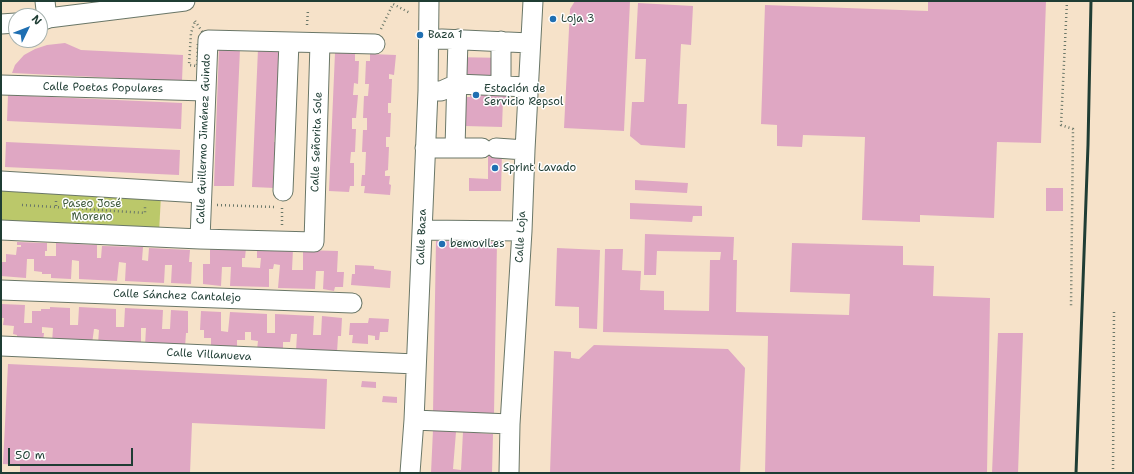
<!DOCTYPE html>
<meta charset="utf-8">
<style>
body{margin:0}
#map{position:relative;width:1134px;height:474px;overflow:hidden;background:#f6e2c9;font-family:"Shantell Sans",sans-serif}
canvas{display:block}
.frame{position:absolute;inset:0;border:2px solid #1f3d34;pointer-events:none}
.north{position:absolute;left:8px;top:8px;width:40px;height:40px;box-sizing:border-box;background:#fff;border:1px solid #a5b1ae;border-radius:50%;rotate:47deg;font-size:11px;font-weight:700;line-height:16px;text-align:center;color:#1f3d34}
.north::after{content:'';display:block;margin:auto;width:14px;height:18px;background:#1f6fb2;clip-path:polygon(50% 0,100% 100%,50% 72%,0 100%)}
.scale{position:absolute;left:8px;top:448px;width:125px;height:18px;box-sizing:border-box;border:2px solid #1f3d34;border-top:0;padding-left:5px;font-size:12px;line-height:14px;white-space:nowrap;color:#1f3d34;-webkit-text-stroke:3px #fff;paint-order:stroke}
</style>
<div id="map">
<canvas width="1134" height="474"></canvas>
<div class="frame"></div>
<div class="north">N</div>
<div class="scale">50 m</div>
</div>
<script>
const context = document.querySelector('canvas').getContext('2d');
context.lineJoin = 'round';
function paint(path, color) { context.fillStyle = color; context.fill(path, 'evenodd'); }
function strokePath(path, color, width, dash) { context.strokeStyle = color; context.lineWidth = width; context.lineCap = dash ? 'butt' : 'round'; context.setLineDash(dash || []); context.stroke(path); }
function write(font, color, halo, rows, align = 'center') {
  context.font = font + ' "Shantell Sans",sans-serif'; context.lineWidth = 3; context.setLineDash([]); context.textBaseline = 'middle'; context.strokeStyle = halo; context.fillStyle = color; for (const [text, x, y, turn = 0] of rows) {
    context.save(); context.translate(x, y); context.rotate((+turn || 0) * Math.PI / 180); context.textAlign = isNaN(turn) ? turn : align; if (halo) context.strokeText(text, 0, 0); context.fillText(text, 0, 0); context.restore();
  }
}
const green = new Path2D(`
 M1 186 161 195 159 233 1 225Z`);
const building = new Path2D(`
 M575 1H630L624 131 564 128 570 9Z
 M928 1H1046L1041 143 997 142 994 218 920 215V222L862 220 865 137 803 135 802 147 777 146V125L761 124 765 5 928 11Z
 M638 3 693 6 691 45 681 44 678 104H687L685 148 641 145 630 136 632 102H644L646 59H635Z
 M65 43 81 50 183 55 182 81 12 73 15 65 24 55 35 49 47 45Z
 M219 48 240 49 234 186H214Z
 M258 49 280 51V64H278V73H280L279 98H276V108H279L277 132H275L274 142H277L276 166H274L273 176H276L275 188 252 187Z
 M335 53H355V61H359L358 84 354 83 353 95H358L356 118H352V129H356L355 152H351L350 163H354V186H350L349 192 329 191Z
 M370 54 396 55 394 75 389 74V79H392L391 103H388V113H391L390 137H386V147H389L388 170 385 171V176H390L389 184 391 185 390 195 364 193 365 186H361L362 175H365L366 152H362L363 130H367V118H363L364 96H368L369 84H365L366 61H370Z
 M450 57 508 58 507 100H503L502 127 465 126 466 97H470L471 77 450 76Z
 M8 95 182 103 181 129 7 121Z
 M6 142 180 150 179 175 5 167Z
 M488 152H502L501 191H469V178L488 179Z
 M635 180 688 183 687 193 635 190Z
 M1046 188H1063V211H1046Z
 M630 203 702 206V216H693L692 222 630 219Z
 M645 234 734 237 733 260H737L736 312 849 315 850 294 790 292 792 243 903 246V265L934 266 933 296 990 298 987 473H765L768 336 603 332 605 249H623L622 270 641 271 640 290 664 291V310L709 311 710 260H720L721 252 657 251 656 275H644Z
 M436 241 497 242 494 414 433 413Z
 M17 242 47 243V251H45V256H56V243L97 245V258H101L102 246 143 247 142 260 148 261 149 248 190 250 189 262H192L191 284 171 283 172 265H165L164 283 125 281 126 263 119 262 117 281 79 279V261L72 260 71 279 51 278V274H42V272L34 271V259H27L26 278 1 276V262H6V254L16 255 17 247H21V245H17Z
 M210 246 246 248 245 258H242V267L260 268 261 258H257V248L293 249 292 270H303V250L338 251 337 272H344L343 287H335L334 291 323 289 324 271H316L315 289 278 288 280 265 274 264 273 269H269V287L230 286 231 267H222L221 286 203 284V264H210Z
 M557 248 600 250 597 329 579 328V307L555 306Z
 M355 265 374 266V269L391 271 390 288 351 285 352 274H355Z
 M1 304 25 305 24 323H32V311H41V309H50V307L70 308V325H78L79 307 116 309V327H124L125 308 163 310 162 329H170L171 310 188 311V333H186L185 347 145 346 146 328H141V345L98 344 99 330 96 329H94L92 344 52 343 53 328 42 327V333H44L43 342H17V335L13 334 14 326 3 325 4 318H1Z
 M201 311 221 312V331L228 332 230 312 267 314V333H275V314L314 316 313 335H321L322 316 342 318 341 336H338L337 353 296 351 297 334H291L290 342H283V351L257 350 258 341 251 340V332H245V340H237V349L211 348V338H204V330H200Z
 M369 318 389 319 388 332H380L379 340H375V336L368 335V344L352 343 353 335H349L350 323H368Z
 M998 333H1023L1018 473H992Z
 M594 345 728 349 745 368 740 473H550L554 351 571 352V358L579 359Z
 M8 364 327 379 325 429 192 423 190 473H20V465L3 464Z
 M362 381 376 382V388L361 387Z
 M383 396 397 397V403L382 402Z
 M433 430 456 432 453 469 461 470 463 432 493 434 492 473H431Z`);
const path = new Path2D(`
 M1067 1 1061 125 1073 129 1071 308
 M195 21 208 40 198 41 197 66 189 65 191 33Z
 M307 25 308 10
 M381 29 393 4 410 13
 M56 201V207L145 213V207
 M22 205 56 207
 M217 205 274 207
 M282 225V208
 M1113 473 1114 311`);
const minor = new Path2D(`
 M45 1 47 19
 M40 19 185 1
 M1 24 16 23
 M429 40 442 39 530 43
 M1 85 205 91
 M501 86V41
 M428 91H441L457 84 528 87
 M425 148H482
 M455 148 458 39
 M496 148 525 150
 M1 181 201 193
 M283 191 289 42
 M1 230 200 239 314 242 320 43
 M422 230 522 231
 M200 239 208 40 375 44
 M1 290 352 303
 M1 346 416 364
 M414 420 510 424
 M410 473 414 420 428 91 429 1
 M509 473 510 424 522 231 525 150 533 1`);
const rail = new Path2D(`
 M1076 473 1088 145 1091 1`);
const markers = [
 [553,19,4,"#1f6fb2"],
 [420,35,4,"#1f6fb2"],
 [476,95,4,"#1f6fb2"],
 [495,168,4,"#1f6fb2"],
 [442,244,4,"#1f6fb2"]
];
const poiNames = [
 ["Loja 3",561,19],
 ["Baza 1",428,35],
 ["Estación de",484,89],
 ["Servicio Repsol",484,102],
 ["Sprint Lavado",503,168],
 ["bemovil.es",450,244]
];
const streetNames = [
 ["Calle Poetas Populares",103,88,1],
 ["Calle Guillermo Jiménez Guindo",204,139,-88],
 ["Calle Señorita Sole",317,142,-88],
 ["Calle Baza",422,237,-88],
 ["Calle Loja",521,237,-87],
 ["Calle Sánchez Cantalejo",177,296,2],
 ["Calle Villanueva",209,355,3]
];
const parkNames = [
 ["Paseo José",92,204],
 ["Moreno",92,217]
];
paint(green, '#bbc86a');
paint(building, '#dfa7c3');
strokePath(minor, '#6a7768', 21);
strokePath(path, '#6a7768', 2.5, [1, 3]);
strokePath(minor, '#fff', 19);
strokePath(rail, '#1f3d34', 3);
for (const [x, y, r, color] of markers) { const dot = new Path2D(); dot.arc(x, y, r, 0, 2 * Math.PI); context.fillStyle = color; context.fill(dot); strokePath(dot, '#fff', 1.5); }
write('11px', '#1f3d34', '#fff', poiNames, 'left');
write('11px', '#1f3d34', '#fff', streetNames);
write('11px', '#466042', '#fff', parkNames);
</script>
